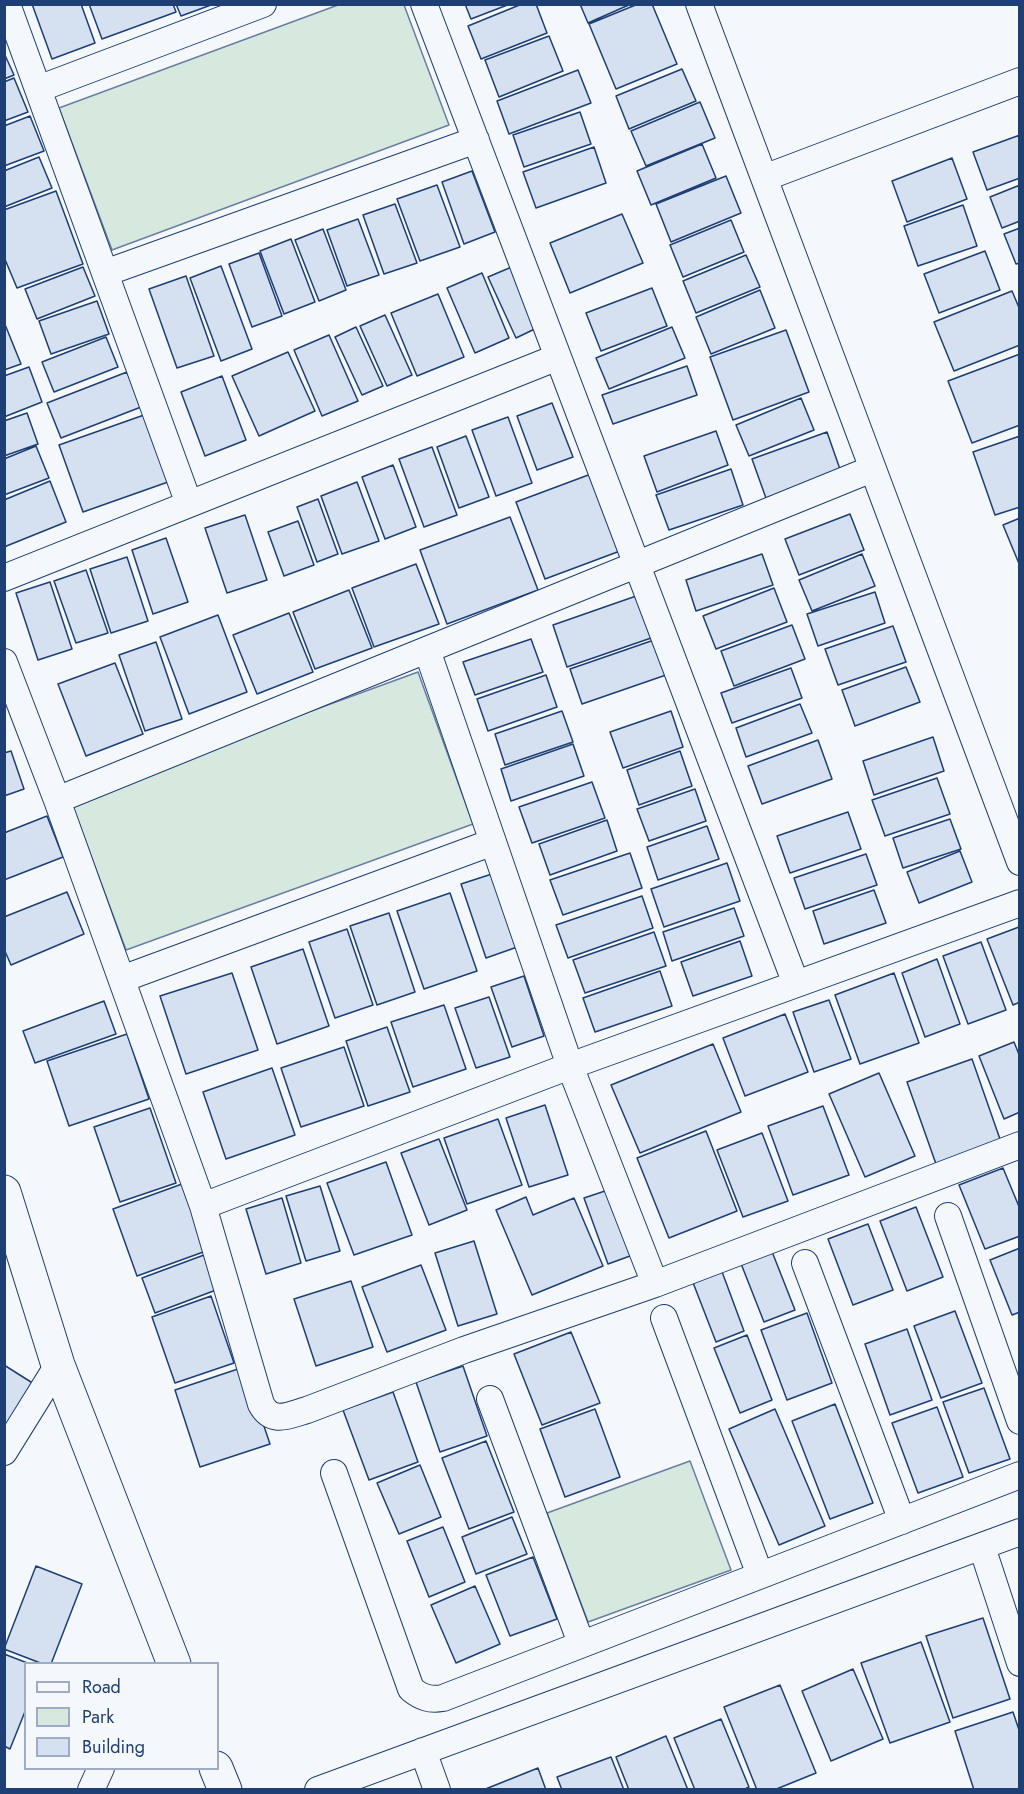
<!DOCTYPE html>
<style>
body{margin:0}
#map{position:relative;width:1024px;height:1794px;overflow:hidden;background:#f4f7fb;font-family:Jost,sans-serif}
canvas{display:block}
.frame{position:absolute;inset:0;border:6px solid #1d3f73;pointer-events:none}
.legend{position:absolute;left:24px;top:1662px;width:195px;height:108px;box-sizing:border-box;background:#f4f7fb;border:2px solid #9eadc5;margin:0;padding:8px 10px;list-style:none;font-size:18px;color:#1d3f73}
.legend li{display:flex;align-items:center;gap:12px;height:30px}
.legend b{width:30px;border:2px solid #9eadc5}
</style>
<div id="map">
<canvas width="1024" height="1794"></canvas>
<div class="frame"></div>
<ul class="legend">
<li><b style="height:8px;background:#f4f7fb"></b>Road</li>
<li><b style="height:16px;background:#d7e8df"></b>Park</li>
<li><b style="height:16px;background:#d5e0f0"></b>Building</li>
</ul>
</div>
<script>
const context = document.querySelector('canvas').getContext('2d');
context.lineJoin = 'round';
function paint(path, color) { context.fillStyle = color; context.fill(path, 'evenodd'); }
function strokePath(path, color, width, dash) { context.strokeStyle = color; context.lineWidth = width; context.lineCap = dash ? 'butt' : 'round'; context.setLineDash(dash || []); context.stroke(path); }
const green = new Path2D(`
 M404 5 449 125 112 250 59 108 338 5Z
 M418 672 473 824 126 950 70 799Z
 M690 1461 731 1570 588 1622 547 1513Z`);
const building = new Path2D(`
 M32 4H81L95 43 52 59Z
 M89 4H173L176 12 102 39Z
 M176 4H211V5L181 16Z
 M465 4H510L471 19Z
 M522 4H536L547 33 481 59 468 26Z
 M580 4H631L588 23Z
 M638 4H652L677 64 616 89 589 24Z
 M549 36 563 71 499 97 485 60Z
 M4 53 14 75 4 79Z
 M682 69 696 101 629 129 616 96Z
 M578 70 591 103 509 134 497 101Z
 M14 78 28 112 4 121V82Z
 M700 102 715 138 646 166 631 131Z
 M580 112 591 144 524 167 513 135Z
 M30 116 44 151 4 166V126Z
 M1020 135V178L987 190 973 152Z
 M702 144 716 178 651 205 637 171Z
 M594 147 606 183 536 208 523 172Z
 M39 157 52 188 4 207V171Z
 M952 158 967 199 907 222 892 181Z
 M472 171 495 232 464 244 442 182Z
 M726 176 741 213 671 242 656 204Z
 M437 185 460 247 420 261 397 199Z
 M1020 185V221L1002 228 990 197Z
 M56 191 83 264 17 288 4 257V210Z
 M395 204 417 263 384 274 363 215Z
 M963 205 977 246 918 266 904 226Z
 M622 214 643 263 570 293 550 243Z
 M358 219 379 275 347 286 327 230Z
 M731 220 744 252 683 277 670 245Z
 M1020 228V263L1016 264 1004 234Z
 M323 229 346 290 319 301 295 240Z
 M291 239 315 302 284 314 260 251Z
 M985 251 1000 290 939 313 924 274Z
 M259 253 282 316 252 327 229 264Z
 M746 255 760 287 696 313 683 281Z
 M221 266 252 349 221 361 190 278Z
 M514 266 541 326 516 338 488 277Z
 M83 267 95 296 37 319 25 289Z
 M482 273 509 338 475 353 447 288Z
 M186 276 214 356 177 368 149 289Z
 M652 288 667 326 601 351 586 313Z
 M760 290 775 328 711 354 696 317Z
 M1012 291 1020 310V345L954 371 934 322Z
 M438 294 464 357 417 376 391 313Z
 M97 301 109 334 51 354 39 321Z
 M385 315 412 375 387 386 360 326Z
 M4 322 21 364 4 370Z
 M356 327 383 386 362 395 335 337Z
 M672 327 685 358 609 389 596 358Z
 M786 330 809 392 733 420 710 357Z
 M329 335 358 401 322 416 294 350Z
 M106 337 118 367 54 392 42 362Z
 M288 352 315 411 259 436 232 376Z
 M1020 354V425L972 443 948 381Z
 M687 366 697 395 613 424 602 395Z
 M29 367 42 402 4 417V376Z
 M127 372 141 407 61 438 47 403Z
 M222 376 246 440 205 456 181 392Z
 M801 398 814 430 749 456 736 425Z
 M552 403 573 457 537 470 517 416Z
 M27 413 38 444 4 456V421Z
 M144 415 168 482 83 512 59 445Z
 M508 417 532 483 496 496 472 430Z
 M716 431 728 465 657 492 644 456Z
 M827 432 842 475 767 501 752 459Z
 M466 436 489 497 459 508 437 447Z
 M1020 436V507L995 515 973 452Z
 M36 446 49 478 4 495V459Z
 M432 447 457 515 424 527 399 459Z
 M393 465 416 527 385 539 362 477Z
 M731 469 743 505 669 530 656 495Z
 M591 474 620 551 545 579 516 502Z
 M50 481 66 522 4 547V500Z
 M357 482 379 541 342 554 321 496Z
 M318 499 338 554 317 562 297 507Z
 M850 514 864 550 799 575 785 539Z
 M245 515 267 580 227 593 205 528Z
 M510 517 538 590 447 624 420 550Z
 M1020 518V566L1003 525Z
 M298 521 314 565 284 576 268 532Z
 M166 538 188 602 153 614 132 550Z
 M762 554 773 585 696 611 686 580Z
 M862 554 875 586 812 611 799 580Z
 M127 557 148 621 111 633 90 569Z
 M416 564 439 624 374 647 352 588Z
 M86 570 108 633 76 643 54 581Z
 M50 582 72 649 38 660 16 593Z
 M774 588 787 622 716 649 703 616Z
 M349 590 372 648 315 669 293 612Z
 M875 592 885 623 818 646 807 614Z
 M639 595 654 637 567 667 553 625Z
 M289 613 313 672 257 694 233 635Z
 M218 615 247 692 189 714 160 637Z
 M792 625 805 659 734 686 721 651Z
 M893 626 906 662 838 685 825 649Z
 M531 639 543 672 475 695 463 662Z
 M654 640 666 675 582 704 570 669Z
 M156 642 182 719 145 731 119 655Z
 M115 663 143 734 86 756 58 684Z
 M906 667 920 702 855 726 842 690Z
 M791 668 802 698 732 723 721 693Z
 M546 675 557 707 488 731 477 699Z
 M800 704 812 733 746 757 736 728Z
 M562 711 573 742 505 765 495 734Z
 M671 711 683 747 623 768 610 732Z
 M933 737 944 771 874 795 863 761Z
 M818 740 832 779 762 804 748 766Z
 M573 744 584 776 511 801 501 769Z
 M11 751 24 789 4 796V753Z
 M680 751 692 786 639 805 627 770Z
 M937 778 950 814 885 836 872 800Z
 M592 782 605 818 532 843 519 807Z
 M695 789 706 821 649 841 637 809Z
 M848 812 861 849 790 873 777 836Z
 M47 816 63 857 4 880V833Z
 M950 819 961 849 903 868 893 838Z
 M607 820 617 851 550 875 539 844Z
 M707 826 719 859 658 880 647 847Z
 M960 851 972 882 919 903 907 872Z
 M630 853 642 888 563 915 550 880Z
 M866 854 877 885 805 909 794 878Z
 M727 863 740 901 664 927 651 889Z
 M498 872 523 945 486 958 461 884Z
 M874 890 886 923 824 944 813 911Z
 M67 892 84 934 11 965 4 949V917Z
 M450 893 477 971 424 989 397 911Z
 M642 896 653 928 568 958 556 925Z
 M734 908 744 936 672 961 663 932Z
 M389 913 415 992 377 1005 350 926Z
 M1019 927 1020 1002 1013 1005 987 939Z
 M347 929 373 1005 335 1018 309 942Z
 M654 932 666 966 585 993 573 960Z
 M740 941 752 976 693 996 681 962Z
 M981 942 1006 1010 968 1024 943 956Z
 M303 949 329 1026 277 1044 251 967Z
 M937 959 960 1024 925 1037 902 973Z
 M660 971 672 1006 595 1032 583 998Z
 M232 973 258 1050 186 1074 160 996Z
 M894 973 919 1043 860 1064 835 995Z
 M524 976 544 1036 512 1047 491 987Z
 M489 997 510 1057 476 1068 455 1008Z
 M829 1000 851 1059 814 1072 793 1012Z
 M104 1001 116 1034 35 1063 23 1031Z
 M444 1005 466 1069 413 1087 391 1022Z
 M785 1014 808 1072 745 1096 723 1038Z
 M387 1027 410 1092 368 1106 346 1041Z
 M127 1034 149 1099 69 1126 47 1061Z
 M1014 1042 1020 1057V1112L1004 1119 979 1056Z
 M713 1044 741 1112 640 1153 611 1085Z
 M344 1047 364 1106 301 1127 281 1068Z
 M972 1059 1001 1142 936 1164 907 1082Z
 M272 1068 295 1135 226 1159 203 1092Z
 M879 1073 915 1156 865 1177 829 1094Z
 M545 1105 568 1175 529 1187 506 1118Z
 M823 1106 849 1175 793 1195 768 1126Z
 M150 1108 176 1183 120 1202 94 1127Z
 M498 1119 522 1185 467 1204 444 1138Z
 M706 1131 737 1211 669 1238 637 1158Z
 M762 1133 788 1201 743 1217 717 1150Z
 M439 1139 467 1210 429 1225 401 1153Z
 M386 1162 412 1235 354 1255 327 1183Z
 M1003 1168 1020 1209V1236L985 1249 959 1185Z
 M182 1184 206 1251 137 1276 113 1209Z
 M320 1186 340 1251 306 1261 286 1196Z
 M617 1187 641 1252 608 1264 584 1198Z
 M526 1197 533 1215 574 1198 603 1266 532 1295 496 1210Z
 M282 1198 301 1263 266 1274 246 1209Z
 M916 1207 943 1277 907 1291 880 1221Z
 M868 1224 893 1290 853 1305 828 1239Z
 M474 1241 497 1314 458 1326 435 1253Z
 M769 1244 795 1310 764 1322 738 1256Z
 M1020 1248V1312L1012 1315 990 1260Z
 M204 1255 216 1290 155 1313 142 1278Z
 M421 1265 446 1330 387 1352 362 1287Z
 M721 1269 744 1331 716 1342 692 1280Z
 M351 1281 373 1347 316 1366 294 1299Z
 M211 1296 234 1363 175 1383 152 1317Z
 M955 1311 982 1383 941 1398 914 1326Z
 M807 1313 832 1383 787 1400 761 1330Z
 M907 1329 932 1400 890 1415 865 1344Z
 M571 1332 600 1403 542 1425 514 1354Z
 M747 1335 772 1400 740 1413 714 1348Z
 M4 1365 42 1389 4 1446Z
 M463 1366 487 1436 440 1452 416 1382Z
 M244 1367 270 1444 200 1467 175 1390Z
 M984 1388 1010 1459 969 1473 943 1402Z
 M393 1392 418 1462 369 1480 343 1410Z
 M835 1404 873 1503 830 1519 792 1421Z
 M937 1407 963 1477 918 1493 892 1423Z
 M595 1409 620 1477 565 1497 540 1429Z
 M775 1409 825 1526 779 1545 729 1429Z
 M486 1441 514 1512 469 1529 442 1458Z
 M420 1465 441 1517 399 1534 377 1483Z
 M512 1517 527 1554 476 1574 462 1537Z
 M443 1527 465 1582 429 1597 407 1541Z
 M533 1557 557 1619 510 1636 486 1575Z
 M36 1566 82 1584 51 1664H43L4 1649Z
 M475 1586 500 1644 456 1663 431 1605Z
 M983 1618 1010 1699 953 1718 926 1636Z
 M921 1642 950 1722 890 1743 861 1663Z
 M4 1654 30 1664H26V1709L10 1749 4 1746Z
 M853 1669 883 1739 831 1761 802 1691Z
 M780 1685 816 1773 774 1790H757L724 1707Z
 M1013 1712 1020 1733V1790H974L955 1731Z
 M721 1719 749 1787 743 1790H695L674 1738Z
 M666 1736 688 1790H629L616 1757Z
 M611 1757 624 1790H562L557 1777Z
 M538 1768 546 1790H483Z`);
const street = new Path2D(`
 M7 4 189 504
 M424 4 796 984
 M699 4 1020 862
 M38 89 263 4
 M764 178 1020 81
 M105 273 476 140
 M4 578 558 357
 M427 650 570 1066 655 1284
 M4 662 57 800 203 1206 261 1404C272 1425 289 1415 307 1410L464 1350 655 1284 1020 1145
 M57 800 872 469
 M122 979 493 842
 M203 1206 570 1066 1020 903
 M948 1216 1020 1421
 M805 1263 902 1521
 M664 1318 760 1575
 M490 1399 581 1643
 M4 1452 58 1365
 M334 1473 411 1689C422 1698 430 1700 443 1698L1020 1475
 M982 1547 1020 1663
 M423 1751 437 1790
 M91 1790 101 1768
 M318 1790 1020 1532`);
const secondary = new Path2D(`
 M4 1192 58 1365 174 1664
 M216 1768 225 1790`);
paint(green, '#d7e8df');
strokePath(green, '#687fa3', 1.5);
paint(building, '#d5e0f0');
strokePath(building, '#1d3f73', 1.5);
strokePath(street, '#1d3f73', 28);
strokePath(secondary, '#1d3f73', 35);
strokePath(street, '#f4f7fb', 26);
strokePath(secondary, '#f4f7fb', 33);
</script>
